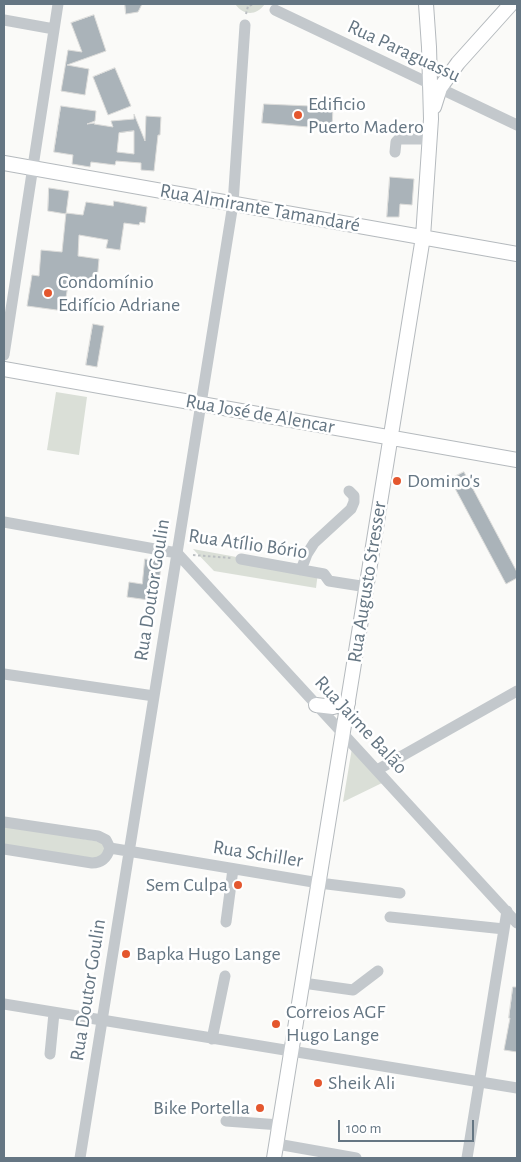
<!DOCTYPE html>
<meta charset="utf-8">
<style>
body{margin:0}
#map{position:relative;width:521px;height:1162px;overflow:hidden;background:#fafaf8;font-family:"Alegreya Sans",sans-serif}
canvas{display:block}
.frame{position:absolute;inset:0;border:5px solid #657683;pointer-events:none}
.scale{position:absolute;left:338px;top:1120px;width:136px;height:22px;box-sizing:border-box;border:2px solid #657683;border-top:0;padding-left:6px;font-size:15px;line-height:18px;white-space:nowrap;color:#657683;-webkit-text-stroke:4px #fff;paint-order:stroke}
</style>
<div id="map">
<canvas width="521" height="1162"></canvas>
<div class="frame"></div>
<div class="scale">100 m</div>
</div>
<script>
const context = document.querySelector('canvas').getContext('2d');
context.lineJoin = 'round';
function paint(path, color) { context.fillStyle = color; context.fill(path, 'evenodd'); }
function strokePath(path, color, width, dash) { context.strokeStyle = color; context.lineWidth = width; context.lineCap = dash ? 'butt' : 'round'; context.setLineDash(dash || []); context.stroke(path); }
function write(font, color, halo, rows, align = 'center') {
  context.font = font + ' "Alegreya Sans",sans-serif'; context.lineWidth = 5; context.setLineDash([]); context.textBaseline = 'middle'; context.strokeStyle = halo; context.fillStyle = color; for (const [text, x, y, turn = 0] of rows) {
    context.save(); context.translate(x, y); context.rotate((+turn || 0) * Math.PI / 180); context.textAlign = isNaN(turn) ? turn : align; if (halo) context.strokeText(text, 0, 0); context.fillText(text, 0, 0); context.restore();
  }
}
const green = new Path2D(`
 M235 4H265C256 16 244 16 235 4Z
 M56 392 87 397 79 455 47 450Z
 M193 549 318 572 316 588 214 571Z
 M352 748 382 783 343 802Z
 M4 826 102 842 105 850 99 859 4 845Z`);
const building = new Path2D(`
 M125 4H142L138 12 126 14Z
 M94 15 106 51 67 65 89 69 85 95 61 91 68 50 82 52 71 23Z
 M115 68 131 106 108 115 93 77Z
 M264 104 333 107 332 129 262 123Z
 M61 106 96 111 95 121 87 124 95 123 94 124 113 127 111 121 134 119V114L145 141 146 116 161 117 160 135H158L154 171 141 170V163L116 161 115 165 91 162 90 167 72 164 73 155 54 152ZM134 131V154L117 152 119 133Z
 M390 177 414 179 412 205 400 204 399 217H387Z
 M49 188 69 191 66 214 48 211Z
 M114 201 147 207 145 223 140 222 139 225 124 223 120 250 106 248 108 240 79 235 78 256 99 259 97 281 69 278 64 311 27 306 32 275 39 276 41 250 62 252 66 213 83 215 86 202 113 206Z
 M93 324 104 326 97 367 86 365Z
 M464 472 517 572V578L506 584 450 479Z
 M145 559 162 561 156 601 127 597 129 582 142 584Z
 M513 987H517V1052L504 1050 510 1018H509Z`);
const path = new Path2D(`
 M246 14 248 6 255 4
 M193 555 231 558`);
const minor = new Path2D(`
 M275 10 517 125
 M4 20 54 29
 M395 152 396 142 399 139H429
 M4 355 58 4
 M4 522 177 553 517 923
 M241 559 324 574 329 581 367 587
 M301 570 307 554 314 543 351 509 354 502V496L349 491
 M4 674 154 696
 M377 770 517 691
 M4 822 98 836 106 840 110 848C107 858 102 863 92 863L4 849
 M110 848 319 883 400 893
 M390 917 504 929
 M226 922 233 869
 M303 983 353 990 378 971
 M4 1004 517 1088
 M212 1039 225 976
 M50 1054 54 1013
 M226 1121 280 1125
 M277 1144 356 1158
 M80 1158 233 204 245 25
 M467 1158 507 911`);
const major = new Path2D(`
 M434 107 440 88 458 63 511 4
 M4 163 517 254
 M4 369 517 460
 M316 705 333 707 348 703
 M274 1158 423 237 431 119 429 47 426 4`);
const markers = [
 [298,115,5,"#e4572e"],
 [48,293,5,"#e4572e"],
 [397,481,5,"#e4572e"],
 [238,885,5,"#e4572e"],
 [126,954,5,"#e4572e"],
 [276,1024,5,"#e4572e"],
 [318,1083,5,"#e4572e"],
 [260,1108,5,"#e4572e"]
];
const streetNames = [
 ["Rua Paraguassu",404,51,25],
 ["Rua Almirante Tamandaré",260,208,10],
 ["Rua José de Alencar",260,414,10],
 ["Rua Atílio Bório",248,544,8],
 ["Rua Augusto Stresser",367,582,-81],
 ["Rua Doutor Goulin",152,590,-81],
 ["Rua Jaime Balão",361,725,47],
 ["Rua Schiller",258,854,9],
 ["Rua Doutor Goulin",88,990,-81]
];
const poiNames = [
 ["Edificio",308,104],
 ["Puerto Madero",308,127],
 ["Condomínio",58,282],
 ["Edifício Adriane",58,305],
 ["Domino's",407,481],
 ["Sem Culpa",228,885,"right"],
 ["Bapka Hugo Lange",136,954],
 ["Correios AGF",286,1012],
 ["Hugo Lange",286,1035],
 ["Sheik Ali",328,1083],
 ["Bike Portella",250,1108,"right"]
];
paint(green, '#dadfd7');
paint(building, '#aab3b9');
strokePath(building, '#dcdcda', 1);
strokePath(major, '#b5babe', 16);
strokePath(path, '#bbbfc2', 2, [2.5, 2.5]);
strokePath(minor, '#c3c8cc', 11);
strokePath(major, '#fff', 14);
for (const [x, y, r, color] of markers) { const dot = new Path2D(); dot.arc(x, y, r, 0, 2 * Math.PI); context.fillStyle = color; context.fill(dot); strokePath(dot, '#fff', 2); }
write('20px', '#657683', '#fff', streetNames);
write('20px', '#657683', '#fff', poiNames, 'left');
</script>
